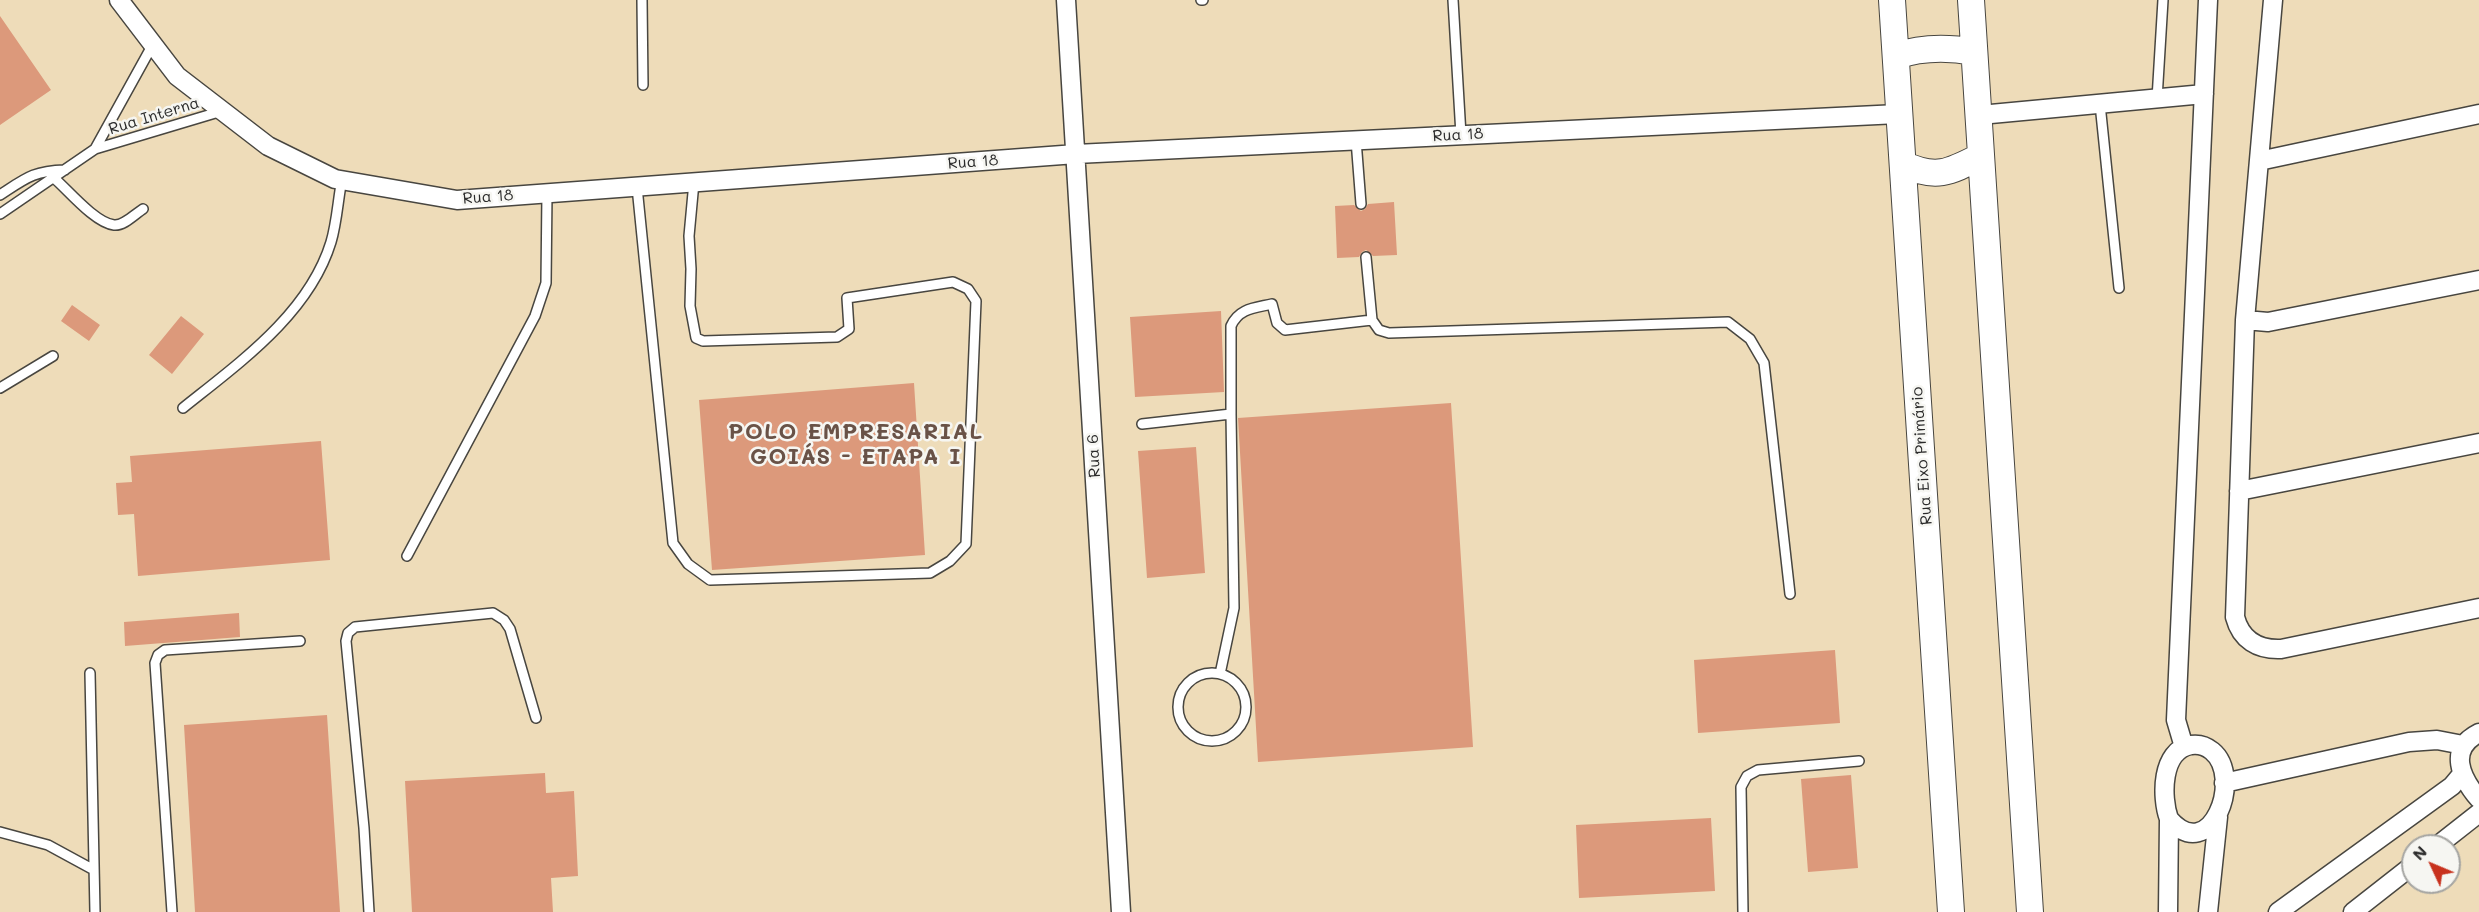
<!DOCTYPE html>
<meta charset="utf-8">
<style>
body{margin:0}
#map{position:relative;width:2479px;height:912px;overflow:hidden;background:#eedcb9;font-family:Mali,sans-serif}
canvas{display:block}
.north{position:absolute;left:2401px;top:834px;width:60px;height:60px;box-sizing:border-box;background:#f6f6f2;border:2px solid #a5a5a2;border-radius:50%;rotate:314deg;font-size:16px;font-weight:700;line-height:24px;text-align:center;color:#2b2b2b}
.north::after{content:'';display:block;margin:auto;width:21px;height:27px;background:#c8321e;clip-path:polygon(50% 0,100% 100%,50% 72%,0 100%)}
</style>
<div id="map">
<canvas width="2479" height="912"></canvas>
<div class="north">N</div>
</div>
<script>
const context = document.querySelector('canvas').getContext('2d');
context.lineJoin = 'round';
function paint(path, color) { context.fillStyle = color; context.fill(path, 'evenodd'); }
function strokePath(path, color, width, dash) { context.strokeStyle = color; context.lineWidth = width; context.lineCap = dash ? 'butt' : 'round'; context.setLineDash(dash || []); context.stroke(path); }
function write(font, color, halo, rows, align = 'center') {
  context.font = font + ' Mali,sans-serif'; context.lineWidth = 5; context.setLineDash([]); context.textBaseline = 'middle'; context.strokeStyle = halo; context.fillStyle = color; for (const [text, x, y, turn = 0] of rows) {
    context.save(); context.translate(x, y); context.rotate((+turn || 0) * Math.PI / 180); context.textAlign = isNaN(turn) ? turn : align; if (halo) context.strokeText(text, 0, 0); context.fillText(text, 0, 0); context.restore();
  }
}
const building = new Path2D(`
 M0 16 51 90 0 125Z
 M1394 202 1397 255 1373 256 1366 250 1362 252 1359 257 1337 258 1335 206 1354 205 1361 211 1365 209 1368 204Z
 M72 305 100 325 89 341 61 321Z
 M1221 311 1224 392 1135 397 1130 317Z
 M181 316 204 334 172 374 149 355Z
 M914 383 925 555 712 570 699 400Z
 M1451 403 1473 747 1258 762 1238 418Z
 M321 441 330 560 138 576 134 514 118 515 116 483 132 482 130 456Z
 M1196 447 1205 573 1147 578 1138 451Z
 M239 613 240 637 125 646 124 622Z
 M1835 650 1840 723 1698 733 1694 660Z
 M327 715 340 912H195L184 725Z
 M545 773 546 793 574 791 578 876 551 878 553 912H412L405 781Z
 M1851 775 1858 868 1808 872 1801 779Z
 M1711 818 1715 891 1579 898 1576 825Z`);
const lane = new Path2D(`
 M642 0 643 85
 M1201 0H1203
 M1453 0 1461 135
 M2157 99 2163 0
 M2100 104 2119 288
 M1356 140 1361 204
 M95 149 152 46
 M54 178C68 190 95 223 114 225 124 226 135 214 143 209
 M637 187 673 543 688 564 710 580 930 573 950 561 966 544 976 301 968 289 953 282 847 298 849 329 837 337 703 341 696 338 690 306 691 269 689 236 694 182
 M0 195C26 178 33 171 65 170
 M0 214 95 149 222 111
 M1366 257 1372 320 1379 330 1389 333 1728 322 1750 339 1764 363 1790 594
 M0 388 53 356
 M183 408C239 363 309 314 331 242 337 222 338 199 342 179
 M1142 424 1231 414V326C1239 308 1255 308 1272 304L1277 323 1285 330 1372 320
 M407 556 535 316 546 283 547 193
 M90 673 95 912
 M1178 707a34 34 0 1 1 68 0a34 34 0 1 1-68 0Z
 M1220 674 1234 608 1231 414
 M0 832 48 845 94 870
 M172 912 155 663 158 655 165 650 300 641
 M369 912 364 828 346 641 348 633 355 627 493 613 504 620 510 629 536 718
 M1743 912 1741 787 1747 776 1758 770 1859 761`);
const street = new Path2D(`
 M119 0 177 76 268 146 335 179 457 200 1076 154 1898 114
 M1066 0 1121 912
 M2273 0 2245 320 2235 617C2241 640 2258 650 2281 649L2479 608
 M1980 115 2204 94
 M2259 161 2479 114
 M2245 320 2268 322 2479 280
 M2239 491 2479 443
 M2479 733C2447 749 2461 778 2479 799
 M2184 747 2176 720 2208 0
 M2224 783 2409 742 2437 740 2463 745
 M2437 846 2479 813
 M2168 912 2169 819C2161 797 2161 750 2191 745 2198 744 2206 746 2212 751 2244 777 2211 867 2169 819
 M2208 912 2218 817
 M2278 912 2452 786 2462 774
 M2353 912 2413 865`);
const secondary = new Path2D(`
 M1892 0 1951 912
 M1971 0 2030 912
 M1896 56C1922 47 1947 47 1974 52
 M1903 164C1936 180 1950 172 1981 156`);
const streetNames = [
 ["Rua Interna",154,116,-17],
 ["Rua 18",1458,135,-3],
 ["Rua 18",973,162,-4],
 ["Rua 18",488,197,-4],
 ["Rua 6",1094,456,-93],
 ["Rua Eixo Primário",1922,456,-94]
];
const districtNames = [
 ["POLO EMPRESARIAL",856,432],
 ["GOIÁS - ETAPA I",856,457]
];
paint(building, '#dc997b');
strokePath(lane, '#484640', 12);
strokePath(street, '#484640', 21);
strokePath(secondary, '#484640', 28);
strokePath(lane, '#fff', 9);
strokePath(street, '#fff', 18);
strokePath(secondary, '#fff', 26);
write('16px', '#2b2b2b', '#f6f6f2', streetNames);
context.letterSpacing = '1.5px';
write('bold 22px', '#695247', '#f6f6f2', districtNames);
context.letterSpacing = '0px';
</script>
